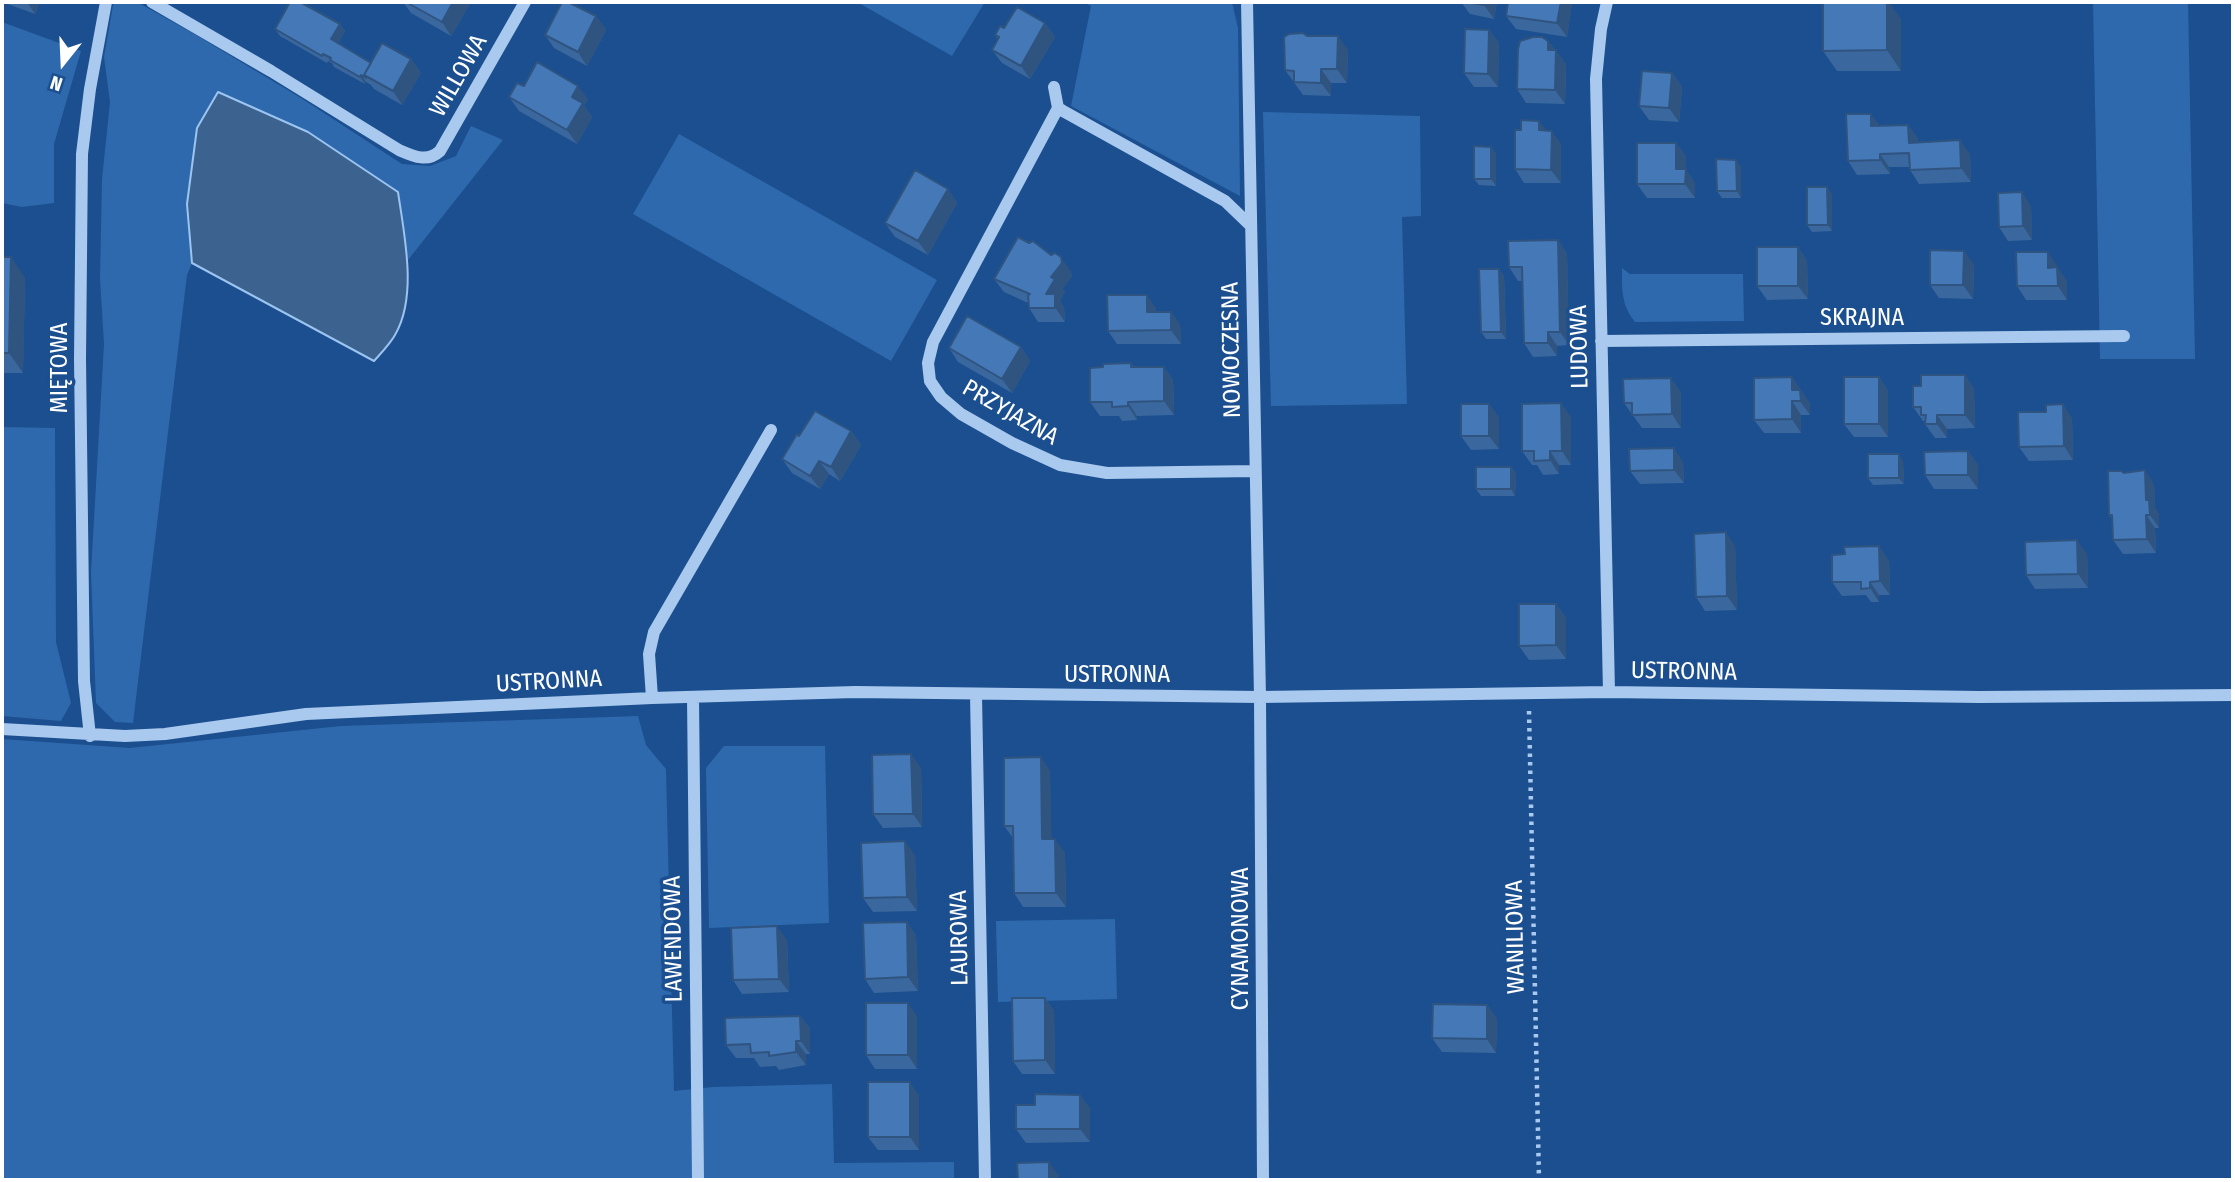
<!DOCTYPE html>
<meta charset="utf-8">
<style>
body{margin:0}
#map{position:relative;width:2235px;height:1182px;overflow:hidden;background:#1b4f8f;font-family:"Fira Sans Condensed",sans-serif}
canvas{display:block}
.frame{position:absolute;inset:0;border:4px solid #fff;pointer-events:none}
.north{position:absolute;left:28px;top:28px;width:70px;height:70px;-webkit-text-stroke:5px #1b4f8f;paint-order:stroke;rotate:198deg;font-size:19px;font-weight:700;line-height:28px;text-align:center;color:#fff}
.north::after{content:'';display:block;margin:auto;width:24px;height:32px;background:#fff;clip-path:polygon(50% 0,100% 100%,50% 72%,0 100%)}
</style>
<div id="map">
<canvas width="2235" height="1182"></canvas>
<div class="frame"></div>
<div class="north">N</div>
</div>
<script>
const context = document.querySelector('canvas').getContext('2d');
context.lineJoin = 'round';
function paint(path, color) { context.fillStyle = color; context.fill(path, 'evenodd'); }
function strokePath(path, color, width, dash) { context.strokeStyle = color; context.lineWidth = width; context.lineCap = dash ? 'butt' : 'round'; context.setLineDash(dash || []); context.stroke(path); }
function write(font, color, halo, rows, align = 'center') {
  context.font = font + ' "Fira Sans Condensed",sans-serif'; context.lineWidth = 7; context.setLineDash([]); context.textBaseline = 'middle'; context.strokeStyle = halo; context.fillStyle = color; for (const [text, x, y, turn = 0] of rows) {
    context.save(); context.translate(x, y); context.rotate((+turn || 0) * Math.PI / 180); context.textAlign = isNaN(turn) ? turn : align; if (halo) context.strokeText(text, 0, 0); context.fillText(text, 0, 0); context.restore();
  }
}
const green = new Path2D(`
 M116 2H137L196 35 301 98 402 164 430 166 456 156 471 126 503 140 408 260 397 192 187 204 192 263 187 275 133 723 115 722 96 703 91 572 104 344 100 279 102 179 110 102 104 57 113 5Z
 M857 2H985L952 56Z
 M1084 2H1232L1238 28 1240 196 1071 106 1091 6Z
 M2093 2H2188L2195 359H2100Z
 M2 22 81 51 54 144V203L22 207 2 203Z
 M1263 112 1420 116 1421 216 1402 217 1407 404 1271 406Z
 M679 134 937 280 891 361 633 214Z
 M1622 268 1630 274H1743L1744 321 1635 322C1621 305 1622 289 1622 268Z
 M2 427 55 428 56 642 71 703 61 721 2 716Z
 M638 716 646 745 666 769 674 1091 713 1087 832 1084 834 1163 954 1162V1180H2V739L130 748 341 726Z
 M724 746H825L829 923 709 928 706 768Z
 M1115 919 1117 999 998 1002 996 921Z`);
const water = new Path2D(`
 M218 92 308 132 398 192C404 234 418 296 395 335 390 344 381 353 374 361L192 263 187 204 197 128Z`);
const path = new Path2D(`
 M1529 711 1539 1180`);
const minor = new Path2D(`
 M152 2 271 71 399 150C413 156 427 163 440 151L525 2
 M1247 2 1260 697 1263 1180
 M1607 2 1601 29 1596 79 1609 692
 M1054 87 1058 108 1063 111 1225 201 1251 226
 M1058 108 933 342 928 363 930 381 941 397 961 414 1012 443 1060 465 1107 473 1255 471
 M1601 341 2124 336
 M976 695 985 1180
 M693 697 698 1180
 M652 698 649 654 654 632 771 430
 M2 729 125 736 165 734 306 714 652 698 855 692 1260 697 1609 692 1980 697 2233 695
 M90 736 84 681 80 359 82 154 90 89 106 2`);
const wall = new Path2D(`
 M2 2H40L35 14Z
 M403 2H471L451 36 411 13Z
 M1461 2H1497L1494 19 1470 14Z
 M1572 2 1567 37 1516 29 1506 16Z
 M596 16 606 30 587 66 554 48 545 35Z
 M1901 19V71H1837L1823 51Z
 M1045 23 1055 37 1030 79 1002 63 992 50 998 40 995 35 1004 28Z
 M340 24 345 31 338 43 371 63 411 59 421 73 402 105 374 89 371 85 366 82 365 84 334 67 332 63 328 61 327 63 280 36 275 29Z
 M1489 30 1499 43 1498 87H1474L1464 73Z
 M1307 36 1348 50 1347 83H1331V96L1303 95 1285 70Z
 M1548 41 1566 64 1565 104 1526 103 1517 89Z
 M1672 73 1682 87 1679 122 1649 120 1639 106Z
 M524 86 588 99 584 106 592 117 577 144 519 111 509 97Z
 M1908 125 1918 139V142L1970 154 1971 182 1919 184 1910 170V167H1889L1890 174 1857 175 1848 161 1879 126Z
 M1676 143 1686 157 1685 169 1695 183V198H1647L1637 184Z
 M1561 144V183H1524L1515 169Z
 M1496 153V186L1479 185 1474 179Z
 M1741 167V198H1722L1717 191Z
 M948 189 957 203 928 255 895 237 885 223Z
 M1832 194V231L1812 232 1807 225Z
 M2031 206 2032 240 2008 241 1999 227Z
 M1558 240 1567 254 1569 345 1557 346V356L1533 357 1524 343 1523 281H1518L1509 267Z
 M1798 247 1807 261 1808 299 1767 300 1757 286Z
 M2 257 25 278 23 373H2Z
 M1974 264 1973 299 1939 298 1930 285Z
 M2057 266V268L2067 281V300H2026L2017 286Z
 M1499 269 1504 276 1506 339H1486L1481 332Z
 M1070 270 1072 276 1062 289 1065 292 1060 301 1064 308 1065 322H1038L1029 308 1028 303 1004 292 994 279Z
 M1156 308V312H1171L1180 325 1181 344H1117L1108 331Z
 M1021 347 1030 361 1012 393 958 362 949 348Z
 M1131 363 1134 367H1164L1173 380 1174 415 1137 416V420L1122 421 1119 416H1100L1090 402 1103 367Z
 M1965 375 1974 389 1975 428 1947 429V438H1935L1925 424 1926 421H1923L1913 407 1921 386Z
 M1792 377 1810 404V415H1801V433H1764L1754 420Z
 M1879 377 1888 391V437H1854L1844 424Z
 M1681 392V428H1642L1624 403Z
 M1489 404 1499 418V449L1471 450 1461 436Z
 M1571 417V465H1559V474L1543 475 1537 465H1532L1522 451Z
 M2072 418 2073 460 2029 461 2019 447Z
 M851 431 861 445 840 481 829 474 820 489 792 473 782 459 799 436Z
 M1968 451 1978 465V489H1934L1925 475Z
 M1903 461 1904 484 1873 485 1868 478Z
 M1683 462 1684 483 1640 484 1630 471Z
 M1511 467 1516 474 1515 496H1481L1476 489Z
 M2124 473 2154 484 2155 508 2159 514V528H2155L2156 553 2123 554 2113 540V520L2109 515Z
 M1735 546 1737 610 1705 611 1696 597Z
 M2087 554 2088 588 2035 589 2026 575Z
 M1889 560 1890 595H1879V602H1871L1866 595 1842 596 1832 582Z
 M1556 604 1566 618V659L1529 660 1519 646Z
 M921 768 922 827 883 828 873 814Z
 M1050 771 1051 839 1065 853 1066 907H1023L1014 893 1013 838 1004 826Z
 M915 855 917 911 873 912 863 898Z
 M907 922 916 936 918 991 874 993 865 979Z
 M787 940 789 992 742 994 733 980Z
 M1045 998 1054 1011 1055 1074H1022L1013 1061Z
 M1487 1005 1497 1019 1496 1053 1442 1052 1432 1038Z
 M800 1016 810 1029V1054H806V1065L779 1070 776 1066 760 1067 754 1058H736L726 1045Z
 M917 1016V1069H875L866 1055Z
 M919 1096V1150H878L868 1137Z
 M1090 1108V1142L1026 1143 1016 1129Z`);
const shadedWall = new Path2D(`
 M27 2H40L35 14Z
 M453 2H471L451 36 442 22Z
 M1485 2H1497L1494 19 1484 5Z
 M1561 2H1572L1567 37 1557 23Z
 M1887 2H1889L1901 19V71L1887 50Z
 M596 16 606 30 587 66 578 52Z
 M1045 23 1055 37 1030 79 1021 66Z
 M340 24 345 31 336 46 331 39Z
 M1489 30 1499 43 1498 87 1488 74Z
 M1338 36 1348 50 1347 83 1337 69Z
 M1548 41 1566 64 1565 104 1555 90 1548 50Z
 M411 59 421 73 402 105 393 91Z
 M1321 69 1331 83V96L1321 83Z
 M1672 73 1682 87 1679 122 1669 108Z
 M361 75 366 82 365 84 360 77Z
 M578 86 588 99 584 106 592 117 577 144 567 130 572 97Z
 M1871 114 1881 127 1871 126Z
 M1539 121 1549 134 1539 130Z
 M1908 125 1918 139V156L1909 143Z
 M1552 131 1561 144V183L1551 170Z
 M1960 140 1970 154 1971 182 1961 168Z
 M1676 143 1686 157 1685 183 1676 169Z
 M1491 147 1496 153V186L1491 179Z
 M1880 154 1889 167 1890 174 1880 160Z
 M1736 160 1741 167V198L1737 191Z
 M1686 169 1695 183V198L1685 184Z
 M1827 187 1832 194V231L1828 225Z
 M948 189 957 203 928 255 918 241Z
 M2022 192 2031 206 2032 240 2023 226Z
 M1558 240 1567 254 1569 345 1560 332Z
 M1798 247 1807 261 1808 299 1798 286Z
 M1964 251 1974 264 1973 299 1963 285Z
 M2048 252 2067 281V300L2058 286 2048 268Z
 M11 257 25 278 23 373 9 353Z
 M1061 257 1070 270 1072 276 1062 289 1065 292 1060 301 1064 308 1065 322 1046 294 1051 277Z
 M1499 269 1504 276 1506 339 1501 332Z
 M1147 295 1156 308 1157 326 1147 312Z
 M1171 312 1180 325 1181 344 1171 330Z
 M1548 332 1557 346V356L1548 343Z
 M1021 347 1030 361 1012 393 1002 379Z
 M1164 367 1173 380 1174 415 1164 401Z
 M1965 375 1974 389 1975 428 1965 415Z
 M1792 377 1810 404V415L1792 390Z
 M1879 377 1888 391V437L1879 424Z
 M1671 378 1681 392V428L1672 414Z
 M1792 401 1801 415V433L1792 419Z
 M1128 402 1137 416V420L1128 406Z
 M1561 403 1571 417V465L1562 451Z
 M1489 404 1499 418V449L1489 436Z
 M2063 404 2072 418 2073 460 2064 446Z
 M1937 415 1947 429V438L1937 424Z
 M851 431 861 445 840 481 831 467Z
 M1674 448 1683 462 1684 483 1674 470Z
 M1550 451 1559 465V474L1550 460Z
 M1968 451 1978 465V489L1968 475Z
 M1899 454 1903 461 1904 484 1899 478Z
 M819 461 829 474 820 489 810 476Z
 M1511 467 1516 474 1515 496 1511 489Z
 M2145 470 2154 484 2155 508 2159 514V528L2150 515 2146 500Z
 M2146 515 2155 528 2156 553 2147 539Z
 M1726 532 1735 546 1737 610 1727 596Z
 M2077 540 2087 554 2088 588 2078 574Z
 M1879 546 1889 560 1890 595 1880 581Z
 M1870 582 1879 595V602L1870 588Z
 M1556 604 1566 618V659L1556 645Z
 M911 754 921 768 922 827 913 814Z
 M1041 757 1050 771 1052 853 1042 839Z
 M1055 839 1065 853 1066 907 1056 893Z
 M905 841 915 855 917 911 907 897Z
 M907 922 916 936 918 991 908 977Z
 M777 926 787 940 789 992 779 979Z
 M1045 998 1054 1011 1055 1074 1045 1060Z
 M908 1003 917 1016V1069L908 1055Z
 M1487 1005 1497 1019 1496 1053 1487 1039Z
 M800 1016 810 1029V1054L801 1041Z
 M796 1041 806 1054V1065L796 1052Z
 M910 1082 919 1096V1150L910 1137Z
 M1080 1095 1090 1108V1142L1080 1129Z
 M1049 1162 1059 1176V1180H1049Z`);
const building = new Path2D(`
 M290 2H300L340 24 331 39 371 63 364 75 366 78 361 75 360 77 330 60 331 58 323 54 322 56 275 29Z
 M406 2H453L442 22Z
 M562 2H568L596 16 578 52 545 35Z
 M1466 2H1485L1484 5Z
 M1508 2H1561L1557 23 1506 16Z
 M1823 2H1887V50L1823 51Z
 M1017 7 1045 23 1021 66 992 50 999 37 995 35 1000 26 1004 28Z
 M1465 29 1489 30 1488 74 1464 73Z
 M1303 33 1307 36H1338L1337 69H1321V83L1294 82V71L1285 70 1284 37 1289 34Z
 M1533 37H1542L1548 41V50H1556L1555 90 1517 89 1518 49 1520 41Z
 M382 43 411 59 393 91 364 75Z
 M537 62 578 86 572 97 583 103 567 130 509 97 517 83 524 86Z
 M1642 71 1672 73 1669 108 1639 106Z
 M1846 114H1871V126L1908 125 1909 143 1960 140 1961 168 1910 170 1909 153 1880 154V160L1848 161Z
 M1521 120 1539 121V130L1552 131 1551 170 1515 169V130H1521Z
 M1637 143H1676V169H1686L1685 184H1637Z
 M1474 146 1491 147V179H1474Z
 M1716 159 1736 160 1737 191H1717Z
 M915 170 948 189 918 241 885 223Z
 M1807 187H1827L1828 225H1807Z
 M2022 192 2023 226 1999 227 1998 193Z
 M1018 237 1029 243 1033 241 1051 255 1055 253 1061 257 1062 263 1051 277 1055 279 1046 294H1055V308H1029L1028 295 1030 294 994 279Z
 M1558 240 1560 332H1548V343H1524L1522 267H1509L1508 241Z
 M1757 247H1798V286H1757Z
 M1930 250 1964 251 1963 285H1930Z
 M2016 252H2048V268L2057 267 2058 286H2017Z
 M2 257H11L9 353H2Z
 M1479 269H1499L1501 332H1481Z
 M1107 295H1147V312H1171V330L1108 331Z
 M967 316 1021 347 1002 379 949 348Z
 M1131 363V367H1164V401L1128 402V406L1112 407V402H1090V368L1103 367V364Z
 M1921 375H1965V415H1937V424H1925L1926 415H1921V407H1913V386H1921Z
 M1792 377V390H1800L1801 401H1792V419L1754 420V378Z
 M1844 377H1879V424H1844Z
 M1671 378 1672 414 1632 415V403H1624L1623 379Z
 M1561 403 1562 451H1550V460L1534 461V451H1522V404Z
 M1461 404H1489V436H1461Z
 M2063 404 2064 446 2019 447 2018 412H2046V405Z
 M815 411 851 431 831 467 819 461 810 476 782 459 797 434 799 436Z
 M1674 448V470L1630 471 1629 449Z
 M1968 451V475H1925L1924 452Z
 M1868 454H1899V478H1868Z
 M1476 467H1511V489H1476Z
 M2145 470 2146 500H2149L2150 515H2146L2147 539 2113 540 2112 515H2109L2108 471H2121L2124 473Z
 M1726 532 1727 596 1696 597 1694 534Z
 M2077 540 2078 574 2026 575 2025 542Z
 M1879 546 1880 581 1870 582V588L1861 589V582H1832V555L1845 554 1844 547Z
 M1519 604H1556V645L1519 646Z
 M911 754 913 814H873L872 755Z
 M1041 757 1042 839H1055L1056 893H1014L1013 826H1004V758Z
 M905 841 907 897 863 898 861 843Z
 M907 922 908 977 865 979 863 923Z
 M777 926 779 979 733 980 731 928Z
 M1012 998H1045V1060L1013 1061Z
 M866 1003H908V1055H866Z
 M1433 1004 1487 1005V1039L1432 1038Z
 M800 1016 801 1041H796V1052L769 1056V1052L751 1053 750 1044 726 1045 725 1018Z
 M868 1082H910V1137H868Z
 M1035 1094 1080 1095V1129H1016V1105H1035Z
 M1049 1162V1180H1018L1017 1163Z`);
const streetNames = [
 ["WILLOWA",459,76,-60],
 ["SKRAJNA",1862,318],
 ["LUDOWA",1580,347,-91],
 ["NOWOCZESNA",1232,350,-91],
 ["MIĘTOWA",60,368,-90],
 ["PRZYJAZNA",1010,413,30],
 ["USTRONNA",1684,672,1],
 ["USTRONNA",1117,675],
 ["USTRONNA",549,682,-3],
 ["WANILIOWA",1516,937,-91],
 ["LAUROWA",960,938,-91],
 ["LAWENDOWA",674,939,-91],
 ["CYNAMONOWA",1241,939,-90]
];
paint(green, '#2e69ad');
paint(water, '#3c6290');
strokePath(water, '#9cc4f0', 2);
strokePath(path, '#a9c9ee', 4.5, [3.5, 5]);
strokePath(minor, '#a9c9ee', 12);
paint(wall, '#3a679d');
paint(shadedWall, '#305480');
paint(building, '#4478b7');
strokePath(building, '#305480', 2);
write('24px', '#fff', '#1b4f8f', streetNames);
</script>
